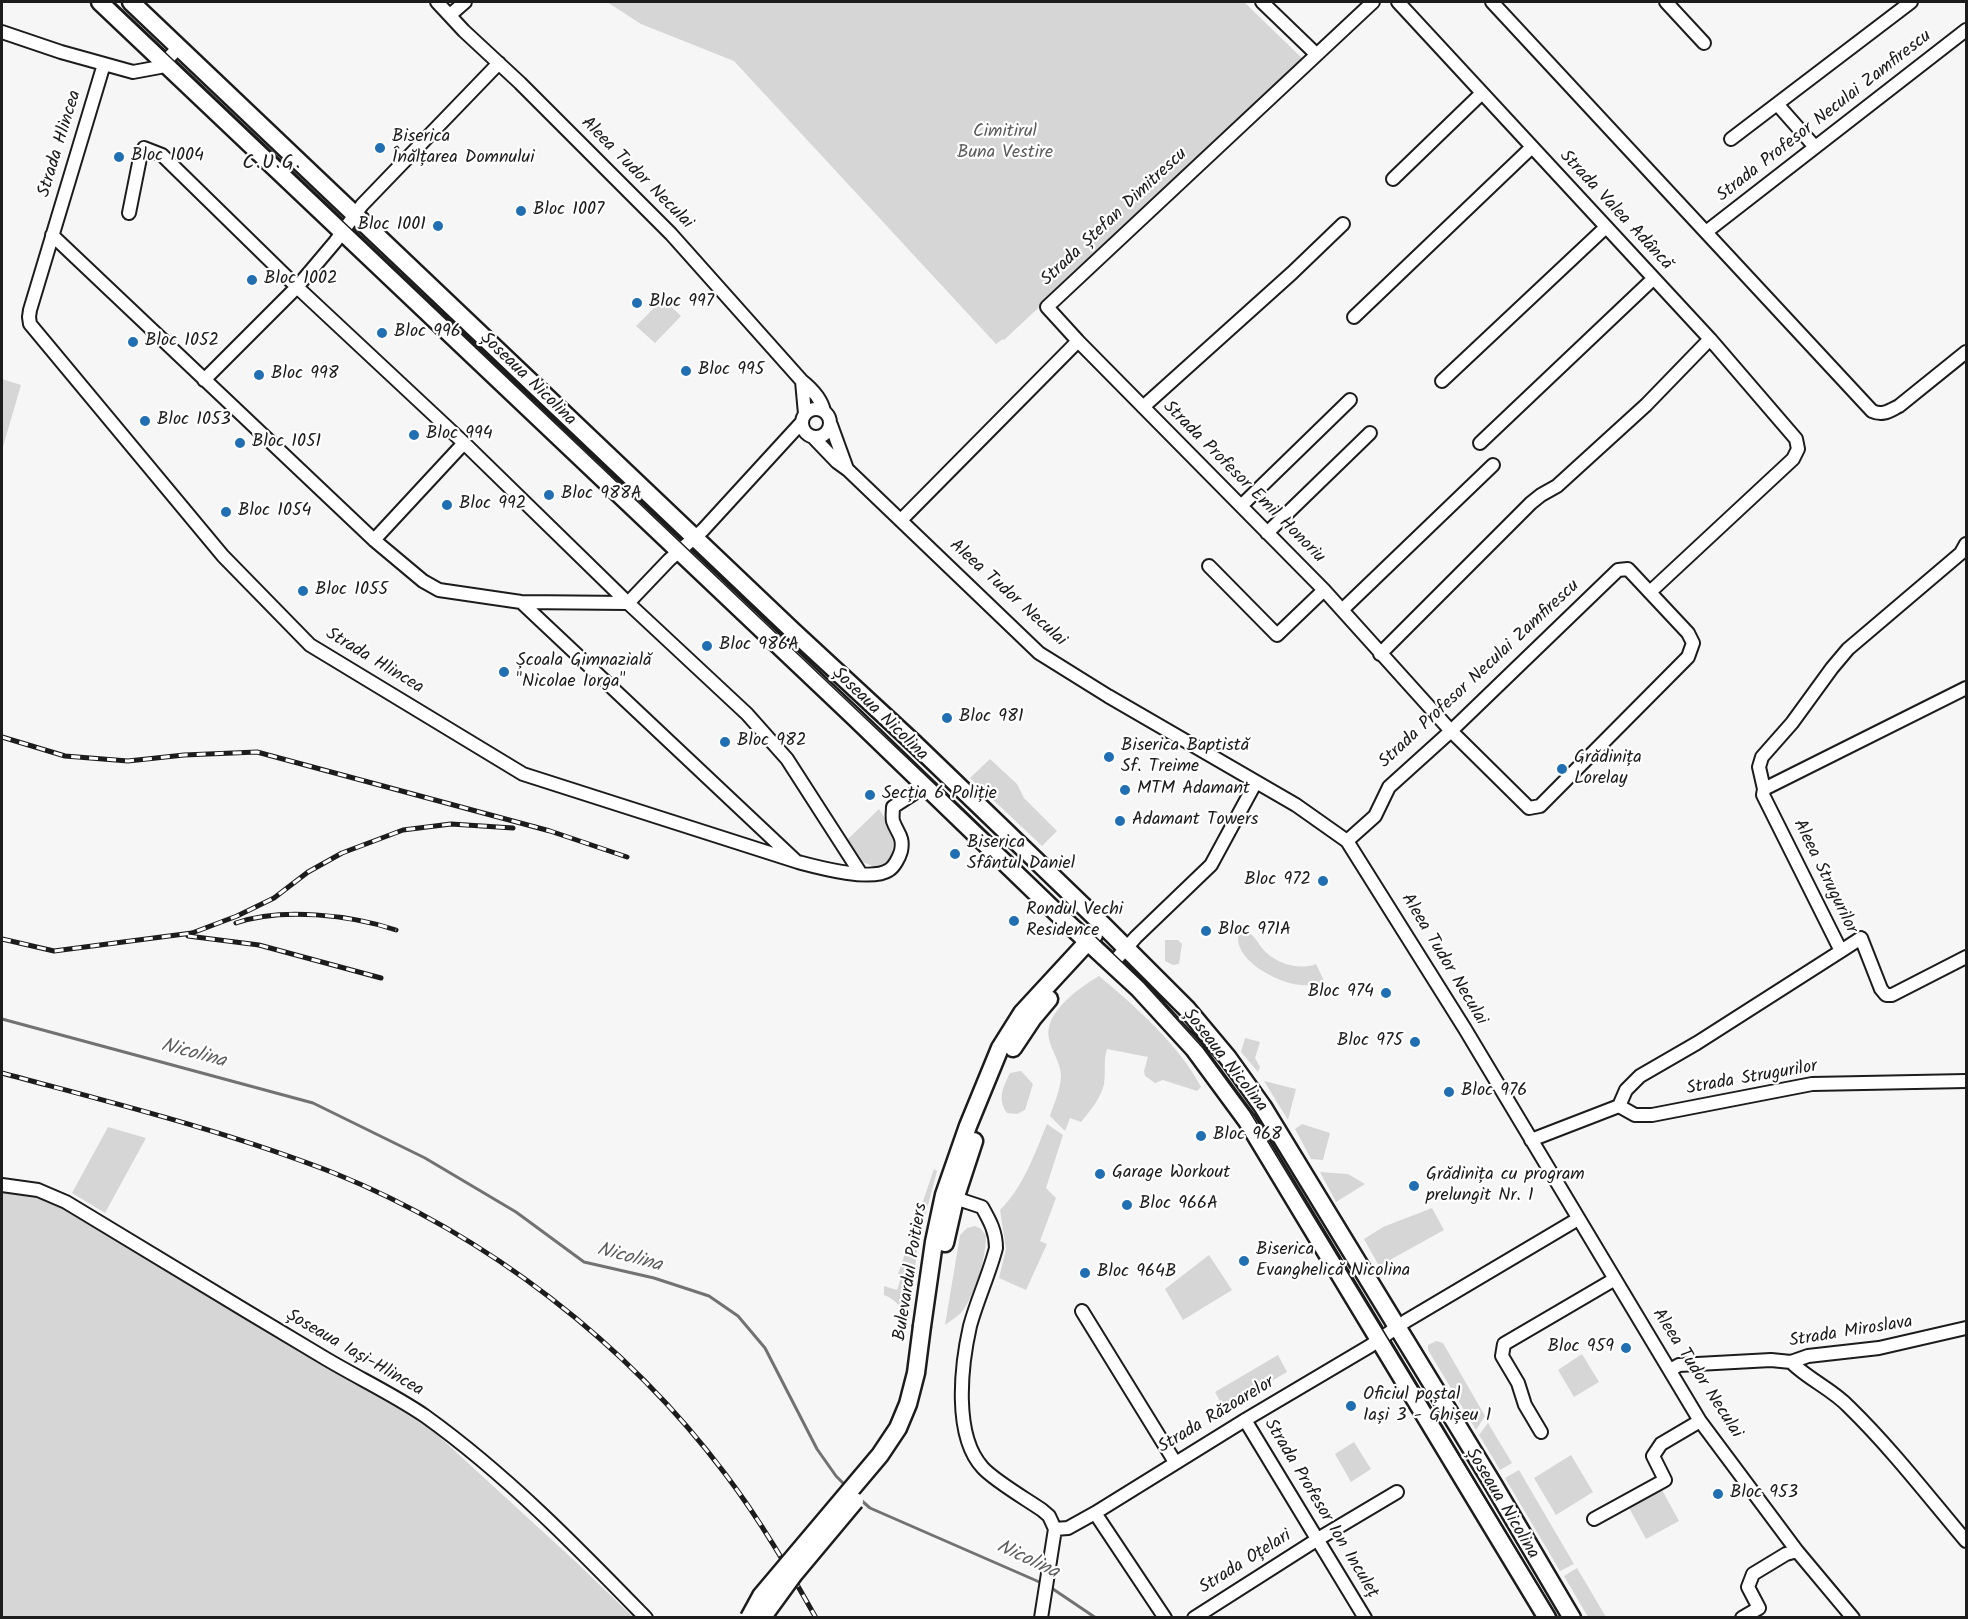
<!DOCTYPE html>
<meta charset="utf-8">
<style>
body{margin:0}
#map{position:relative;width:1968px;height:1619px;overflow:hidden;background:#f6f6f6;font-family:Kalam,sans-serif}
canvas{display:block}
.frame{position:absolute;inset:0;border:3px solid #1c1c1c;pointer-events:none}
</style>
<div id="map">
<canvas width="1968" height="1619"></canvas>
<div class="frame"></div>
</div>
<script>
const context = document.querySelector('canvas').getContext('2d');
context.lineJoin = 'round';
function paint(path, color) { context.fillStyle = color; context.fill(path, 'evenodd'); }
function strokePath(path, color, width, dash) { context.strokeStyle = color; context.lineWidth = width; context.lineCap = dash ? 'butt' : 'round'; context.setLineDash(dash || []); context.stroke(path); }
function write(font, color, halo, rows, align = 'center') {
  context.font = font + ' Kalam,sans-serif'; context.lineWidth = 4.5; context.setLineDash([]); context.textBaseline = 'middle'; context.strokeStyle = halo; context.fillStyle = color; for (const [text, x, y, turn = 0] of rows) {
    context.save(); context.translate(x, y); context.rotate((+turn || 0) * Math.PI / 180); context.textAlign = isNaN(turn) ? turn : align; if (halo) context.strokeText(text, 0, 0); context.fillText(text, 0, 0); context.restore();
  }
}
const green = new Path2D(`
 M607 2H1244L1304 60 1004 340 1003 339 996 344 734 61 641 24Z
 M663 299 681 316 655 343 636 326Z
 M2 379 21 385 2 450Z
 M990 759 1017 784 1024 798 1057 831 1042 846 970 778Z
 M879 809C892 828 903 855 878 868L857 860 847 840Z
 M1245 930C1254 935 1256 940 1262 948 1274 963 1298 971 1316 964L1325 983C1317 984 1308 986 1301 985 1278 984 1228 957 1240 931Z
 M1165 940H1178L1182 944 1179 964 1173 965 1165 961Z
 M1099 976C1133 1004 1181 1047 1201 1087L1197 1091 1163 1080 1155 1083 1145 1076 1144 1071 1148 1057 1107 1049C1103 1061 1106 1072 1104 1084 1101 1098 1090 1111 1081 1122L1070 1118 1065 1131 1050 1116C1054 1103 1061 1089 1061 1075 1060 1061 1052 1052 1049 1039 1043 1013 1079 988 1099 976Z
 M1245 1038 1260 1042 1255 1058 1260 1067 1258 1072 1241 1052Z
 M1021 1071 1033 1084 1025 1110 1017 1114 1007 1113C997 1099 1003 1087 1010 1073Z
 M1264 1081 1296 1089 1288 1120Z
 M1047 1124 1063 1135 1046 1188 1056 1198 1040 1241 1047 1244 1026 1290 999 1278 1006 1249 1000 1210C1024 1186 1034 1155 1047 1124Z
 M1302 1124 1330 1133 1323 1160 1311 1159 1295 1129Z
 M108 1127 146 1138 105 1213 72 1193Z
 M934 1169 937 1171 918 1243 908 1328 903 1324C905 1310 897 1300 884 1295V1286L897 1290 902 1275 898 1274Z
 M1320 1172 1348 1174 1365 1184 1336 1202Z
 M2 1188 43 1192 420 1419 576 1562 633 1617H2Z
 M1432 1208 1444 1230 1379 1266 1364 1239 1383 1227Z
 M975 1226 981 1229 986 1236C986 1258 975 1296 961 1313 957 1317 950 1321 945 1325L960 1235 967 1228Z
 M1209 1255 1232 1290 1183 1320 1165 1289Z
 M1436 1341 1443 1343 1485 1416 1476 1430 1428 1350V1345Z
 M1582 1354 1599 1382 1574 1397 1558 1370Z
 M1278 1355 1287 1372 1224 1409 1215 1392Z
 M1488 1423 1512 1463 1500 1470 1479 1435Z
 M1354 1442 1371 1469 1351 1482 1335 1454Z
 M1571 1455 1593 1492 1556 1515 1534 1478Z
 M1519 1470 1574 1564 1560 1571 1505 1478Z
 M1661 1488 1679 1521 1646 1539 1628 1506Z
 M1577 1568 1606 1617H1588L1564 1576Z`);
const stream = new Path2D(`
 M2 1019 313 1103 425 1158 516 1212 584 1262 654 1278 709 1296 738 1316 765 1348 817 1449 836 1476 846 1486
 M862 1501 870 1508 1044 1584
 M1050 1587 1096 1618`);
const minor = new Path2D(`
 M437 2 464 31 520 83 671 234 802 381C812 389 821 398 824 411
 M1262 2 1316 54
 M1398 2 1710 339 1796 439 1798 449 1793 459 1650 592
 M1492 2 1872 411C1883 416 1889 411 1899 406L1966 352
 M1666 2 1704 43
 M450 15 465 2
 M2 32 61 52 133 72 160 67 179 47
 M104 64 30 310 29 317 30 324 223 556 310 645 523 774 798 862C817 867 871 882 889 870 894 867 899 858 901 851 904 836 897 833 893 821 892 817 893 811 893 807L916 792 924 785
 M1777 104 1815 147
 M1731 139 1911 2
 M1393 179 1482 93
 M129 213 141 153 144 148 162 155 297 287 464 443 628 603 747 714 787 759 861 874
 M1706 232 1966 30
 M52 235 374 540 423 581 439 590 521 602 628 603 669 560 703 530 802 422
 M1354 317 1532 147
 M204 380 297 287 335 242 362 205 499 63
 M802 381 805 414
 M1442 381 1606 227
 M1143 407 1292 273 1343 224
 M802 423a14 14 0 1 1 28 0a14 14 0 1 1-28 0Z
 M831 425 847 469
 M813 437 837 462 848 470 1039 653 1108 696 1296 805 1347 841 1465 1029 1700 1421 1797 1551 1853 1618
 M1480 443 1653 279
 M1241 506 1350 400
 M901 520 1078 341
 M1267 533 1370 433
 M374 540 464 443
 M1209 566 1277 635 1324 590
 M521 602 795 860
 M1342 610 1493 465
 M1380 654 1531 503 1541 495 1557 486 1646 405 1710 339
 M1764 789 1759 767 1762 757 1792 723 1832 668 1848 649 1961 553 1966 544
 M1347 841 1375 816 1389 787 1451 731 1618 570 1628 569 1688 633 1693 643 1688 657 1540 806 1529 808 1451 731 1324 590 1078 341 1047 307 1373 2
 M1841 951 1861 938 1881 989 1886 995H1892L1966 957
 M1112 964 1136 937 1211 865 1256 782
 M1619 1106 1635 1115H1652L1812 1084 1966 1081
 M1531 1140 1619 1106 1626 1090 1640 1076 1697 1043 1841 951 1763 795 1764 789 1966 688
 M2 1185 38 1190 66 1202C152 1254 237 1306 323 1357 356 1377 393 1394 425 1416 507 1475 576 1546 646 1618
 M949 1196 982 1207C990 1221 996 1232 996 1248 989 1275 977 1300 970 1326 961 1366 953 1436 983 1468 995 1481 1026 1499 1042 1510L1049 1516 1055 1529 1041 1618
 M1082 1311 1175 1462
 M1791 1362C1809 1380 1832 1389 1849 1407 1892 1449 1928 1496 1966 1541
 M1670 1370 1679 1365 1771 1360 1791 1362 1808 1356 1879 1348 1966 1328
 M1245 1420 1365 1618
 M1541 1432 1525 1405 1518 1383 1502 1356 1504 1344 1615 1279
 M1095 1513 1165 1618
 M1594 1519 1665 1480 1653 1456 1661 1444 1700 1421
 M1055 1529 1068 1528 1095 1513 1245 1420 1370 1346 1406 1321 1578 1219
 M1194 1618 1318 1539 1397 1492
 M1742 1618 1759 1608 1748 1587 1753 1574 1786 1554 1797 1551`);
const major = new Path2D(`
 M100 2 855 718 1060 916 1138 988 1194 1049 1247 1121 1547 1618
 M131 2 793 631 914 743 1103 925 1187 1009 1228 1058 1263 1107 1493 1484 1572 1618
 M1013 1048 1033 1018 1049 999
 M945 1243 955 1199 974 1141
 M922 1326 934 1242 944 1195 968 1126 1000 1048 1022 1013 1094 935`);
const tram = new Path2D(`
 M112 2 1144 983 1203 1048 1250 1112 1558 1618`);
const rail = new Path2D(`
 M2 737 65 756 128 761 184 755 257 752 550 831 627 857
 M236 923C281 907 351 915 396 930
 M188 936 259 945 381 978
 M2 939 54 951 192 933 237 916 274 898 308 872 342 853 403 830 451 824 513 828
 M2 1073C113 1103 226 1131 334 1173 487 1235 627 1343 726 1475 760 1520 788 1568 816 1618`);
const majorBridge = new Path2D(`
 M749 1618 761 1596 880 1455 898 1428 908 1404 916 1373 922 1326
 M762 1618 794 1574 855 1501`);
const markers = [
 [380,148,6,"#1f6fb2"],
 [119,157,6,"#1f6fb2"],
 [521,211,6,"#1f6fb2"],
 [438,226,6,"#1f6fb2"],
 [252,280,6,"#1f6fb2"],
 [637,303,6,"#1f6fb2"],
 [382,333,6,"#1f6fb2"],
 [133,342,6,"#1f6fb2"],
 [686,371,6,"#1f6fb2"],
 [259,375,6,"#1f6fb2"],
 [145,421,6,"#1f6fb2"],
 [414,435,6,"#1f6fb2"],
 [240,443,6,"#1f6fb2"],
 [549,495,6,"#1f6fb2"],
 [447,505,6,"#1f6fb2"],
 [226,512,6,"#1f6fb2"],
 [303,591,6,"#1f6fb2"],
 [707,646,6,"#1f6fb2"],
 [504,672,6,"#1f6fb2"],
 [947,718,6,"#1f6fb2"],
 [725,742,6,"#1f6fb2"],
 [1109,757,6,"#1f6fb2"],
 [1562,769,6,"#1f6fb2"],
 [1125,790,6,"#1f6fb2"],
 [870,795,6,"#1f6fb2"],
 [1120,821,6,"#1f6fb2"],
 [955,854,6,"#1f6fb2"],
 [1323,881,6,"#1f6fb2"],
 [1014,921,6,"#1f6fb2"],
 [1206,931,6,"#1f6fb2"],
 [1386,993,6,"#1f6fb2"],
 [1415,1042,6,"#1f6fb2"],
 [1449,1092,6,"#1f6fb2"],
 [1201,1136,6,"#1f6fb2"],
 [1100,1174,6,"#1f6fb2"],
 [1414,1186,6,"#1f6fb2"],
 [1127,1205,6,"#1f6fb2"],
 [1244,1261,6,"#1f6fb2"],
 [1085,1273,6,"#1f6fb2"],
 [1626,1348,6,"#1f6fb2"],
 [1351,1406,6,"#1f6fb2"],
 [1718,1494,6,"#1f6fb2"]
];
const streetNames = [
 ["Strada Profesor Neculai Zamfirescu",1825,117,-38],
 ["Strada Hlincea",61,144,-73],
 ["Aleea Tudor Neculai",636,174,45],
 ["Strada Valea Adâncă",1615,211,47],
 ["Strada Ștefan Dimitrescu",1115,218,-43],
 ["Șoseaua Nicolina",527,380,44],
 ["Strada Profesor Emil Honoriu",1243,483,45],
 ["Aleea Tudor Neculai",1007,594,42],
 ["Strada Hlincea",374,662,31],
 ["Strada Profesor Neculai Zamfirescu",1480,675,-43],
 ["Șoseaua Nicolina",879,715,44],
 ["Aleea Strugurilor",1824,877,64],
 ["Aleea Tudor Neculai",1443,960,59],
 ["Șoseaua Nicolina",1224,1061,52],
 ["Strada Strugurilor",1752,1079,-10],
 ["Bulevardul Poitiers",912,1272,-81],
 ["Strada Miroslava",1851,1333,-9],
 ["Șoseaua Iași-Hlincea",354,1354,30],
 ["Aleea Tudor Neculai",1696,1374,57],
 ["Strada Răzoarelor",1217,1416,-31],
 ["Șoseaua Nicolina",1501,1504,59],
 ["Strada Profesor Ion Inculeț",1320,1509,59],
 ["Strada Oțelari",1246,1563,-32]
];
const parkNames = [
 ["Cimitirul",1005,133],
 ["Buna Vestire",1005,154]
];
const poiNames = [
 ["Biserica",392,138],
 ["Înălțarea Domnului",392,159],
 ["Bloc 1004",131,157],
 ["Bloc 1007",533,211],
 ["Bloc 1001",426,226,"right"],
 ["Bloc 1002",264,280],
 ["Bloc 997",649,303],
 ["Bloc 996",394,333],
 ["Bloc 1052",145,342],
 ["Bloc 995",698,371],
 ["Bloc 998",271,375],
 ["Bloc 1053",157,421],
 ["Bloc 994",426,435],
 ["Bloc 1051",252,443],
 ["Bloc 988A",561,495],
 ["Bloc 992",459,505],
 ["Bloc 1054",238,512],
 ["Bloc 1055",315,591],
 ["Bloc 986A",719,646],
 ["Școala Gimnazială",516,662],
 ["\"Nicolae Iorga\"",516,683],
 ["Bloc 981",959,718],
 ["Bloc 982",737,742],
 ["Biserica Baptistă",1121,747],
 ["Sf. Treime",1121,768],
 ["Grădinița",1574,759],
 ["Lorelay",1574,780],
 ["MTM Adamant",1137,790],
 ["Secția 6 Poliție",882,795],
 ["Adamant Towers",1132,821],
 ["Biserica",967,844],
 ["Sfântul Daniel",967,865],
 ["Bloc 972",1311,881,"right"],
 ["Rondul Vechi",1026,911],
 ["Residence",1026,932],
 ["Bloc 971A",1218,931],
 ["Bloc 974",1374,993,"right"],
 ["Bloc 975",1403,1042,"right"],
 ["Bloc 976",1461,1092],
 ["Bloc 968",1213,1136],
 ["Garage Workout",1112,1174],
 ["Grădinița cu program",1426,1176],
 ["prelungit Nr. 1",1426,1197],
 ["Bloc 966A",1139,1205],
 ["Biserica",1256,1251],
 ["Evanghelică Nicolina",1256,1272],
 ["Bloc 964B",1097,1273],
 ["Bloc 959",1614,1348,"right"],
 ["Oficiul poștal",1363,1396],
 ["Iași 3 - Ghișeu 1",1363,1417],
 ["Bloc 953",1730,1494]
];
const neighbourhoodNames = [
 ["C.U.G.",272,165]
];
const waterNames = [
 ["Nicolina",193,1055,15],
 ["Nicolina",629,1259,15],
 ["Nicolina",1027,1561,25]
];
paint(green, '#d6d6d6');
strokePath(stream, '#727272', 3);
strokePath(minor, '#1c1c1c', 16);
strokePath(major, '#1c1c1c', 21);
strokePath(minor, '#fff', 12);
strokePath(major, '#fff', 16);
strokePath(tram, '#1c1c1c', 1.5);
strokePath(rail, '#1c1c1c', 5);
strokePath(rail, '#fff', 3, [9]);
strokePath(majorBridge, '#1c1c1c', 21, []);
strokePath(majorBridge, '#fff', 16);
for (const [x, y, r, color] of markers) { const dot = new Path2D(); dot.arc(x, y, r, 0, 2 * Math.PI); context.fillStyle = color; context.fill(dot); strokePath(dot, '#fff', 2); }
write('18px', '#1c1c1c', '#fff', streetNames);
write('18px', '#5d5d5d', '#fff', parkNames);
write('18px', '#1c1c1c', '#fff', poiNames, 'left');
context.letterSpacing = '1.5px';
write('20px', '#1c1c1c', '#fff', neighbourhoodNames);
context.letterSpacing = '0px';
write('italic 20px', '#5d5d5d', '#fff', waterNames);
</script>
